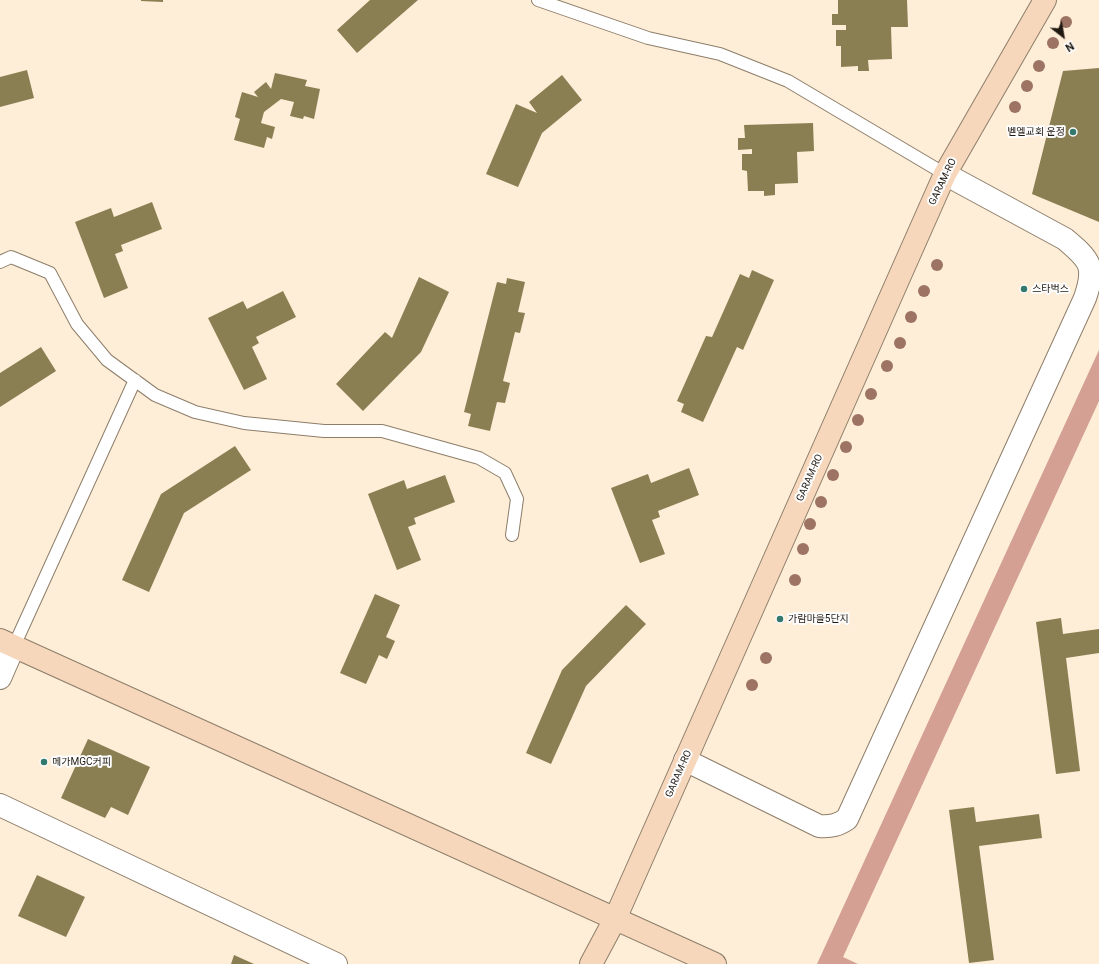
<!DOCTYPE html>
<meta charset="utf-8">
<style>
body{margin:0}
#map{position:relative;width:1099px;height:964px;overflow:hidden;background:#feedd7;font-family:Roboto,sans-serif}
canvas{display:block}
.north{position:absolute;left:1043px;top:16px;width:40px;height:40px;-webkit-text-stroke:3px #fdfdfd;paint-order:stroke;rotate:149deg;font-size:11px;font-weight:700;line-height:16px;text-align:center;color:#201a12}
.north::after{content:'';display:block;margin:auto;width:14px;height:18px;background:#201a12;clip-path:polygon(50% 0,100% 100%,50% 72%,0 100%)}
</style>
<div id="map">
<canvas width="1099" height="964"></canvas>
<div class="north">N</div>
</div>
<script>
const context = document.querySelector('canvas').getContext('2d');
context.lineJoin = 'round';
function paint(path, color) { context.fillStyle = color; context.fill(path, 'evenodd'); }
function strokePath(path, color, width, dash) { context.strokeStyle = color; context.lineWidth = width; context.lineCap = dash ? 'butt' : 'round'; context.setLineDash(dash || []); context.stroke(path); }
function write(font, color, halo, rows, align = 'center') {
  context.font = font + ' Roboto,"Noto Sans KR",sans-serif'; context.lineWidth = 4; context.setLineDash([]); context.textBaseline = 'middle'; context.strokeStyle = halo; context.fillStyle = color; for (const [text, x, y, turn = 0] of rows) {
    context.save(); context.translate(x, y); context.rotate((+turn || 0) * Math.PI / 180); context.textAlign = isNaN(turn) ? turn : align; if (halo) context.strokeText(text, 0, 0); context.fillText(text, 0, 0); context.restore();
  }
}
const forest = new Path2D(`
 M1099 350V401L843 957 858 964H817Z`);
const building = new Path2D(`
 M141 0H163V2L141 1Z
 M370 0H418L357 53 337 30Z
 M838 0H907L908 27H891L892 59 868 60 869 71H858V66L841 67V46H836V30H846V25H832V14H838Z
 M1099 68V222L1032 194 1063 71Z
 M27 70 34 98 0 107V77Z
 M275 73 307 80 305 86 320 89 314 119 304 116 303 119 290 116 294 102 281 99 264 112 261 123 275 127 272 139 267 137 264 148 234 140 240 119 235 117 242 92 258 97 254 92 266 82 271 89Z
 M562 75 582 100 542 133 518 187 486 174 516 104 537 113 529 102Z
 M813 123 814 151 797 152 798 183 775 184V195L764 196V191H748L747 171 742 170V154H752V149L738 150V138H745L744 125Z
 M152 202 162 229 121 245 123 251 115 254 128 288 104 298 75 222 111 208 114 217Z
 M752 270 774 280 743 350 737 347 703 422 681 412 684 404 677 401 706 336 712 337 740 274 749 278Z
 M419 277 449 292 421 352 363 411 336 384 385 332 392 338Z
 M507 278 525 282 518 312 525 313 520 333 515 332 503 381 510 383 505 403 497 402 490 431 468 426 471 414 464 412 497 282 506 284Z
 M283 291 296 317 256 337 259 343 252 347 267 379 244 390 208 318 243 301 247 309Z
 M41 347 56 371 0 407V373Z
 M235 446 251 470 184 513 149 592 122 580 161 494Z
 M689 468 699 495 658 511 660 517 652 520 665 554 640 563 611 488 648 474 651 483Z
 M445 475 455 502 414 518 416 524 408 527 421 560 397 570 368 494 404 480 407 489Z
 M375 594 400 605 386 637 395 641 387 659 379 655 366 684 340 673Z
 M626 605 646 624 586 686 551 764 526 753 562 670Z
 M1061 618 1063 634 1099 629V653L1066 658 1080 771 1056 774 1036 622Z
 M88 739 150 767 128 815 111 807 105 818 61 798Z
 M974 807 976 822 1039 814 1042 838 979 846 994 960 969 963 949 810Z
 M37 875 85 897 66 937 18 916Z
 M234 955 254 964H231Z`);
const lane = new Path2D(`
 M538 0 648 38 720 54 788 81 945 174
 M0 262 11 257 50 273 77 324 107 360 155 395 195 412 244 423 324 431H382L479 458 505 473 517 499 512 535
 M14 646 135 380`);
const street = new Path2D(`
 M0 678 14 646
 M685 760 819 826C831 827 838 825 847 819L1085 298C1096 266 1090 260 1065 239L945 174
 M0 805 336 964`);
const secondary = new Path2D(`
 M0 640 715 964
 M591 964 615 919 945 174 1045 0`);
const trees = [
 [1066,22],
 [1053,43],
 [1039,66],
 [1027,86],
 [1015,107],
 [937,265],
 [924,291],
 [911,317],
 [900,343],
 [887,366],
 [871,394],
 [858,420],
 [846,447],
 [833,475],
 [821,502],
 [810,524],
 [803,549],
 [795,580],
 [766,658],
 [752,685]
];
const markers = [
 [1073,132,4,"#33786c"],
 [1024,289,4,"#33786c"],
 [780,619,4,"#33786c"],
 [44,762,4,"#33786c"]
];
const poiNames = [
 ["벧엘교회 운정",1065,132,"right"],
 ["스타벅스",1032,289],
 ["가람마을5단지",788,619],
 ["메가MGC커피",52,762]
];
const streetNames = [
 ["GARAM-RO",943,182,-64],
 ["GARAM-RO",810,478,-66],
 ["GARAM-RO",679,774,-66]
];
paint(forest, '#d3a093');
paint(building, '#897f52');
strokePath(lane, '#8d7e6a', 14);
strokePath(street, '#8d7e6a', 24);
strokePath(secondary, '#8d7e6a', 24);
strokePath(lane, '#fff', 12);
strokePath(street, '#fff', 22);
strokePath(secondary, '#f6d7bb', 22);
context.fillStyle = '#9d7363';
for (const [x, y] of trees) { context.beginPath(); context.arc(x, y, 6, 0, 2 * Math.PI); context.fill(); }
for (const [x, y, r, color] of markers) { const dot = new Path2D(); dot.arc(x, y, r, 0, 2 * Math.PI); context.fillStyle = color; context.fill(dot); strokePath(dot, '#fdfdfd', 1.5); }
write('10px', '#201a12', '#fdfdfd', poiNames, 'left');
write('10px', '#201a12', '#fdfdfd', streetNames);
</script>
